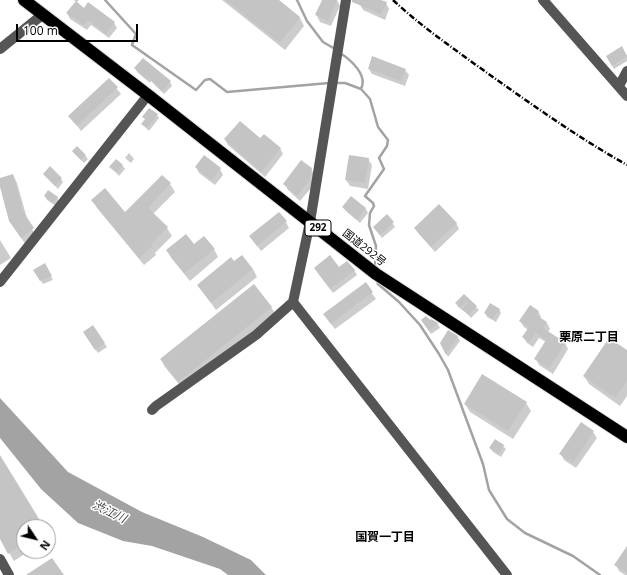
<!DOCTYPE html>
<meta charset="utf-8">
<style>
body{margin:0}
#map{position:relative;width:627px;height:575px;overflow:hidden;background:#fff;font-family:"Open Sans",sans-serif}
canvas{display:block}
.north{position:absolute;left:16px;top:519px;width:40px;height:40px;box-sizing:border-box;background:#fff;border:1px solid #999;border-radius:50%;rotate:125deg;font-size:11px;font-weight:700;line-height:16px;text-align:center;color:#000}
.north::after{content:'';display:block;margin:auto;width:14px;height:18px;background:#000;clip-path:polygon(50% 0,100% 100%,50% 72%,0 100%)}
.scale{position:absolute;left:16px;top:24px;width:122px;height:18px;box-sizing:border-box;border:2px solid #000;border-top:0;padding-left:5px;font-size:12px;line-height:14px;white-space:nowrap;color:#000;-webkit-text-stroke:3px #fff;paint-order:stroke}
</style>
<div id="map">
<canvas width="627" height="575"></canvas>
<div class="north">N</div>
<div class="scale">100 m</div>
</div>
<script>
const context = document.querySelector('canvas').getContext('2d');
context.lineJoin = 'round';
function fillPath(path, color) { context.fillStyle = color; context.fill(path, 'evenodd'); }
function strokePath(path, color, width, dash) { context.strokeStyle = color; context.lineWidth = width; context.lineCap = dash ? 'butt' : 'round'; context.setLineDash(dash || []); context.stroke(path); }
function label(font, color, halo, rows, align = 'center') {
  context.font = font + ' "Open Sans","Noto Sans JP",sans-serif'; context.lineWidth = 3; context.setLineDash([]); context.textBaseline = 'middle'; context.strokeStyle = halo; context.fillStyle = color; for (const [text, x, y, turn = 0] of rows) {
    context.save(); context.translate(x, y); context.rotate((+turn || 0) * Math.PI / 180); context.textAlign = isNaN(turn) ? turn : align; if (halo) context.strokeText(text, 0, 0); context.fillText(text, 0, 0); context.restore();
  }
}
const water = new Path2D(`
 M0,398l68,74 74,40 61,25 48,23 15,15h-38l-8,-6 -68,-23 -29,-5 -45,-18 -37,-34 -41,-51z`);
const shadow = new Path2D(`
 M74,0h5l-3,3 8,7 30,13 3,5 -8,10 -18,-13 -4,5 -17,-11 -3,-6 9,-11z
 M222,0h55l23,18 4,8 -19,24z
 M323,0h14l3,6 -9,20 -11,-4 -3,-6z
 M361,0h18l7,3 3,6 -4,11 -22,-10 -3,-6z
 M622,48l5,8v5l-13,8 -7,-12z
 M135,68l35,14 2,4 -8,8 -13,-13 -1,2 -13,-11z
 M369,69l36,1 4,5 -4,11 -33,-12z
 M109,79l12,15 -40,37 -11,-15z
 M157,115l2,3 -10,13 -7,-7 4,-4 -2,-3z
 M225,139l35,1 20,8 3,6 -18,23 -37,-32z
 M73,152l12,3 3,4 -4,4z
 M129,153l5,6 -3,4 -6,-5z
 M368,159l4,6 -4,24 -18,-3 -4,-6z
 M123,166l2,3 -6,7 -8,-9z
 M196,167l24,2 3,6 -8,10 -16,-12z
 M311,169l4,6 -3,12 -12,14 -12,-11 -3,-6z
 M44,174l17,5 2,3 -5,7z
 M13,175l4,8 11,39 9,16 -11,7 -11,-16 -15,-46v-4z
 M162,176l8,8 5,8 -22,22 14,14 5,8 -17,17 1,2 -12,10 -47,-57 -4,-8 32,14z
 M45,196l12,1 2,4 -3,5 -9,-6z
 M351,197l15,12 2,4 -8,10 -14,-12 -3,-4z
 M387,216l8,11 -13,11 -8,-10z
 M286,222l3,6 -28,23 -7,-9z
 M456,223l3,6 -24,23 -16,-18 -4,-6z
 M0,240l11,18 -11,7z
 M194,246l20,3 4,8 -28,24 -18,-22 -5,-8z
 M45,265l8,15 -10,4 -9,-14z
 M339,268l15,2 3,5 -24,18 -15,-20z
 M253,269l4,8 -41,33 -18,-25z
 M365,284l11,15 -41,30 -7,-9z
 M464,295l15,15 -8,8 -8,-9 -1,1 -4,-3 -2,-4z
 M271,307l5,8 -93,74 -18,-22 -4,-8z
 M499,309l2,4 -5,9 -9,-5 -2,-4z
 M538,311l3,6 -1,2 7,4 3,6 -2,3 17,11 3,6 -15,25 -14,-9 -3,-6 10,-17 -7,-4 -6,9 -6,-4 -4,-6 5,-7 -4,-3 -4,-6z
 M431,320l7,4 2,4 -9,6 -7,-10z
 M92,326l15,21 -9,6 -12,-17z
 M449,331l9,6 2,4 -12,16 -7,-14z
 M627,351v45l-7,10 -31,-22 -5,-8z
 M526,403l5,8 -18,28 -43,-27 -5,-8z
 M593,432l4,6 -21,30 -12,-8 -3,-6z
 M503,446l3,3 -5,8 -8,-5 -3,-4z
 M0,458l43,69h-19v24h5l-15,10 -14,-24z
 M627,547v28h-2l-6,-4 -3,-6z`);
const stream = new Path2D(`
 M105,0l31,34 -4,11 64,45 9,-10 5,-1 17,13 102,-9
 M297,0l10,21 16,21 12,7
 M340,53c11,7 28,22 21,36
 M334,83h11l16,6 9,10 8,28 10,13 -1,6 -8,12 5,11 -19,27 8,7 1,3 -4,7 -1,12 7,21 -1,22
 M376,279l2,5 21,18 21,23 19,29 9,16 35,94 6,26 18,29 18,14 48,23 27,19`);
const building = new Path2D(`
 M225,0h54l21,17 -20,26z
 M322,0h15l-9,21 -13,-6z
 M352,0h29l6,2 -6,12 -29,-12z
 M76,1l8,7 4,-6 27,20 -9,12 -18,-14 -4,5 -18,-12z
 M622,46l5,10 -15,10 -6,-10z
 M372,56l34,13 -5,12 -33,-12z
 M143,58l28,23 -9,10 -13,-13 -1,2 -14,-12z
 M109,78l9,9 -41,39 -9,-10z
 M149,108l9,6 -11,14 -6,-4 4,-5 -3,-2z
 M240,121l20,17 4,-4 17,14 -20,24 -37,-33z
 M77,146l9,9 -5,5 -9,-9z
 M204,155l17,13 -10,12 -16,-13z
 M349,155l20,3 -4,25 -20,-3z
 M116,159l7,6 -6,8 -8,-6z
 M301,160l11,8 -3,13 -12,15 -14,-12z
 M50,166l12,12 -7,8 -12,-12z
 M13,174l11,39 10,15 -13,10 -12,-17 -9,-34v-9z
 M162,175l9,8 -23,25 20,19 -17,17 2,2 -14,12 -48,-58 14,-12 20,24z
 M48,190l10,7 -5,6 -9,-7z
 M351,196l15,12 -9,12 -15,-13z
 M439,204l18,19 -26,24 -17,-19z
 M279,212l8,9 -30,25 -8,-10z
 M387,214l7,8 -14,13 -7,-8z
 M186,234l8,10 10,-8 11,13 -31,24 -18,-23z
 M242,255l11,14 -42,34 -14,-18 34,-28 3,4z
 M330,255l9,12 8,-6 8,9 -25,19 -16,-21z
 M45,263l7,13 -12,5 -7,-11z
 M366,282l7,10 -42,32 -8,-10z
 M254,284l18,23 -94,75 -18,-23z
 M464,294l13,12 -8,9 -7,-5 7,-10 -9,7 -5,-4z
 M490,303l10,6 -7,10 -9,-6z
 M530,305l9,6 -3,4 11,7 -4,6 23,15 -17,25 -15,-9 12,-19 -10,-7 -7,9 -7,-5 7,-10 -10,-6z
 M426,316l4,4 1,-1 7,4 -9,8 -8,-11z
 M93,325l12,18 -10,7 -12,-18z
 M448,330l10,6 -12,19 -6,-12z
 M609,338l18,12v31l-12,17 -32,-22z
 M482,374l45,28 -19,29 -44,-27z
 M581,422l13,9 -21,32 -14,-9z
 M495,439l9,6 -5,9 -10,-6z
 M0,455l44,72h-20v16l-16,11 -8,-15z
 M627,546v27l-13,-8z
 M52,558l12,17h-38z`);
const minor = new Path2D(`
 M543,0l84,96
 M0,49l42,-34
 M619,86l8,-15
 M0,282l148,-187
 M293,302l214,273
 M152,410l4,-4 100,-71 37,-33 17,-80 36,-222
 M0,559l9,16h-1`);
const highway = new Path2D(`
 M24,0l124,95 228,179 251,163`);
const rail = new Path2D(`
 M393,0c30,28 64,51 97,75 44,31 89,63 137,90`);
const shields = [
 [318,228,26]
];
const shieldNames = [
 ["292",318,228]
];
const streetNames = [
 ["国道292号",364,248,38]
];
const neighbourhoodNames = [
 ["栗原二丁目",589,338],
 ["国賀一丁目",385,538]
];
const waterNames = [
 ["渋江川",109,512,26]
];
fillPath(water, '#a3a3a3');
fillPath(shadow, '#0003');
strokePath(stream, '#a3a3a3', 2.5);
fillPath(building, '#c4c4c4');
strokePath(highway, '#dbdbdb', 14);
strokePath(minor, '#555', 10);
strokePath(highway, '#000', 12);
strokePath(rail, '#000', 2.5, [6, 2, 1, 2]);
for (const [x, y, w] of shields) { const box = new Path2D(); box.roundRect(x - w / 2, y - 8, w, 16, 3); context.fillStyle = '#fff'; context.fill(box); strokePath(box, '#000', 1); }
label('bold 10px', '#000', null, shieldNames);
label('11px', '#000', '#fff', streetNames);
label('bold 12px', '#000', '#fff', neighbourhoodNames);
label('italic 12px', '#444', '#fff', waterNames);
</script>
